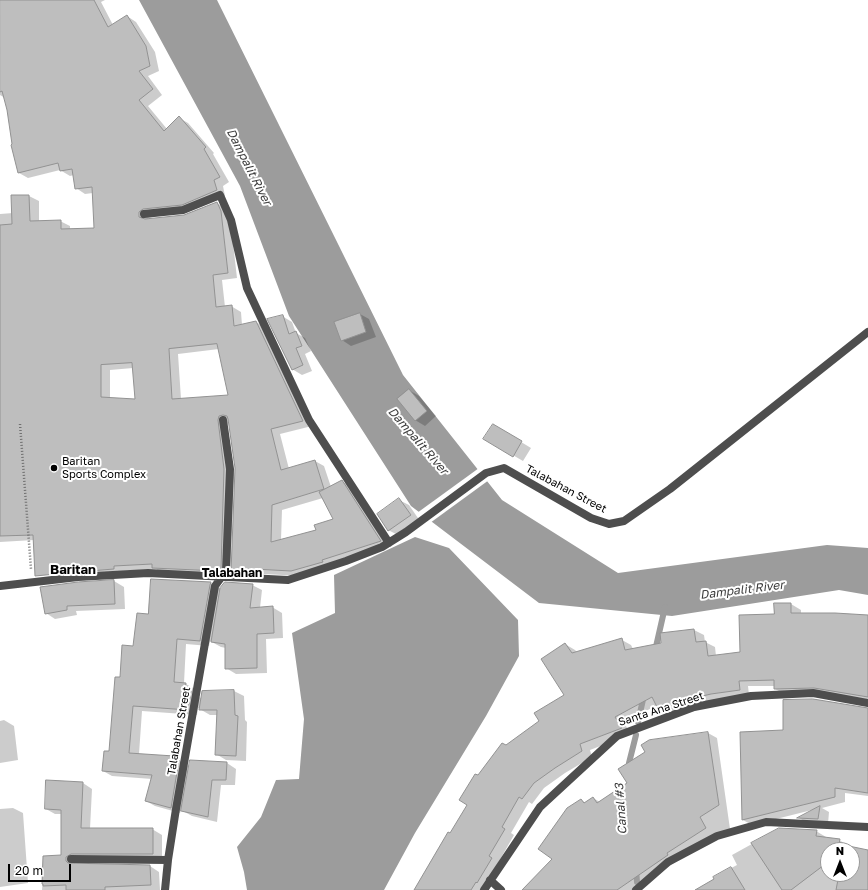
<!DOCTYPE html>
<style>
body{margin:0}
#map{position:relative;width:868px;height:890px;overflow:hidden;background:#fff;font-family:"Golos Text",sans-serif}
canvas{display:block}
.north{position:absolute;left:820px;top:842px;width:40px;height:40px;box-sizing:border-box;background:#fff;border:1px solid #999;border-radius:50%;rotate:0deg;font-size:11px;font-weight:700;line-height:16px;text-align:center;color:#000}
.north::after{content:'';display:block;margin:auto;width:14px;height:18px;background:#000;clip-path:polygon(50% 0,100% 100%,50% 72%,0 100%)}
.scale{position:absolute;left:8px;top:864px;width:63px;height:18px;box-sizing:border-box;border:2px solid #000;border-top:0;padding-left:5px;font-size:12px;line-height:14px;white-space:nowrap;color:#000;-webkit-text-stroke:3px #fff;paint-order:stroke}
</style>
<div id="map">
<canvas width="868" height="890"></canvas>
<div class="north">N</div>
<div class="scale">20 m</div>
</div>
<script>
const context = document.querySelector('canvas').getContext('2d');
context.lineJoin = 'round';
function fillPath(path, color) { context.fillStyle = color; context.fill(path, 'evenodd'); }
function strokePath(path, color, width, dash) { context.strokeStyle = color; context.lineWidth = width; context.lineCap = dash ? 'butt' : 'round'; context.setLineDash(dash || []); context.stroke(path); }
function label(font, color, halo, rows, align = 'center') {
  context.font = font + ' "Golos Text",sans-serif'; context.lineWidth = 4; context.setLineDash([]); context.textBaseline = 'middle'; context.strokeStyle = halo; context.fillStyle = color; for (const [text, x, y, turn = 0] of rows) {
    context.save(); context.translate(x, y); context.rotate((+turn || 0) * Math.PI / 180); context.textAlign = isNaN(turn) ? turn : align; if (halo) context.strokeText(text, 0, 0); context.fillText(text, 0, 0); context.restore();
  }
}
const water = new Path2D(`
 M139,0h78l186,375 99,125 116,73 209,-28 41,3v47l-29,-5 -167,26 -133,-13 -128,-97 -122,-190 -49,-130z
 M415,537l34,11 69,72 1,36 -33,60 -71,117 -31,57h-137l-3,-18 -7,-25 24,-30 15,-37 23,-1 5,-60 -12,-86 43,-20 -1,-38z`);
const pier = new Path2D(`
 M479,468l10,12 -59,43 -13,-10z`);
const shadow = new Path2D(`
 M0,0h105l-4,2 12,23 14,-9 9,6 19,30 4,19 -11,5 14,19 -14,11 19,23 12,-11 9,5 26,30 -1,1 16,28 -6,4 2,10 -33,13 -44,9v2l36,-4 33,-13 9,6 4,8 7,61 -15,2 3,27 6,-1 10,6 1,13 14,-3 10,6 46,98 -32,8 9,35 26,-8 9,5 7,21 11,-6 9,6 39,59 -89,30 -37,-2 -1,4 -21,-1 -10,-6 4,-103 -7,-49 -2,7 7,49 -4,100 -68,-2 -6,-4 -33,2 -54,8 -10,-6 -25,-33 -34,2v-328l13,-1 -1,-17h17l10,5v21l21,-1 10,5v4l25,-1 -2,-36 -8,1 -9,-6 -2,-13 -4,1 -10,-6 -32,8 -9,-5 -14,-75 -5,-3zM219,349l10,47 -48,3 -3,-45zM133,368l3,32 -26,-2v-28zM323,498l12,22 -18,10 -36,10 1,-30z
 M360,314l9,5 7,18 -25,9 -9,-6z
 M282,316l10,6 4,11 9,5 6,13 -6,3 7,17 -10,4 -10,-6z
 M409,390l10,6 17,20 -11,10 -10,-6z
 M493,425l38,23 -8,13 -38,-22z
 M399,500l10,5 11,16 -22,14 -10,-5z
 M152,580l59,3 10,6 31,-4 10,5 -2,18 12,-1 10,6 1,25 -17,1 1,34 -31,1 -10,-6v-20l-5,-1 -11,-6 -1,5 -23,-2 -2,39 11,6v5l7,5 1,-7 31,-1 10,5 1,24 2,2 -1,39 -20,-1 -10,-6 2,-39h-8l-12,-7 -1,7 -55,-4 -3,43 35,3 16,10 37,-4 9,6 -1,16h-14l-4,37 -25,-6 -11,-6 -1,3 -25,-7 -9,-5 6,-22 -40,-3 -9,-5 7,-19 11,-74 28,-63z
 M114,581l10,6 1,22 -49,2 1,4 -22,4 -9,-6 33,-30z
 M775,604h16l10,6v4l67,2v85l-83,-7 -10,-5v-3h-27l1,9 -79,23 -9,-6 -4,-7 -33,18 7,11 -41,16 2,7 -27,16 -21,15 -12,16 -3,-2 -18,31 3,2 -16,28 -12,27h-70l53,-85 9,-29 28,-30 35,-24 24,-27v-51l10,6 2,2 45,-12 9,5 2,4 29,-5 32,-14 10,5 1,7 10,5 1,9 25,-3 34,-38z
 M868,709v87l-23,-3v9l-23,6 7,4 -1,12 -20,-1 -9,-5 13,-8 -60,15 -9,-5 -2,-88 43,-1z
 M4,720l10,6 4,34 -18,3v-42z
 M708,733l9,5 13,91 -53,32 -43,29h-17l-3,-4 -5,4h-86l31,-31 27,-59 5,3 7,-5 7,4z
 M83,783l9,6 -2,40h62l10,6v24l-87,3v4h75l9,6 1,18h-118l2,-33 18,-1v-42h-7l-9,-5z
 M13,808l10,5 5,70 -28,4v-78z
 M779,829l37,2 10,6v2l13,1 10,6v1l19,4v39h-171l18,-11 -1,-2 23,-12 -5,-10zM828,850h24v24h-24z`);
const stream = new Path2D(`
 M655,651l10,-44
 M638,722l6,-27
 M629,771v-8l7,-28
 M636,869l1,13`);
const building = new Path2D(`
 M0,0h94l14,27 19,-12 19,31 4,20 -11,5 14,18 -14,11 25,31 15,-15 27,31 -2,2 16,28 -6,3 3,10 -35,15 -39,4 -4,3v5l6,2 39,-4 33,-13 4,9 7,62 -15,2 3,32 16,-2 2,21 22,-5 47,100 -32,8 10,41 34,-10 9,29 -52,16 -1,37 45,-12 -2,-5 19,-6 -14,-27 23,-12 39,61 -59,19 1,2 -32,9 -37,-2v4l-23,-1 4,-104 -7,-49 -1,-3 -4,-1 -4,1 -1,4 6,49 -3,100 -2,2 -67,-3v-4l-38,2v3l-37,3 -42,4 -2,-41 -33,1v-311l12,-1 -1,-29h18l1,26 31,-1v9l33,-1 -2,-41 -17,2 -3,-20 -12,2 -2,-8 -40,10 -7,-28 1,-1 -5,-34 -5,-19 -2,1zM217,344l11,51 -56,4 -3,-50zM132,363l3,36 -34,-2v-32z
 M360,313l6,19 -25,9 -7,-19z
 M283,315l6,19 7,-3 6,15 -6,2 7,17 -11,5 -25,-51z
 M409,389l18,22 -12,10 -18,-22z
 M493,424l29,17 -9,16 -30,-18z
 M399,498l12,17 -23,16 -11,-17z
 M151,579l60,3 -1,3 -10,56 -23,-2 -3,43 12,1 -1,8h6l-3,19 -55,-4 -4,47 45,3v3l5,1 -8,48 -26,-7 7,-26 -50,-4 2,-20h5l6,-74h5l2,-32 11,1 4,-33 11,1z
 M114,580l1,24 -48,2v4l-22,4 -5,-27 38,-5z
 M225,582l28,2 -3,24 23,-2 1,27 -17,1v34l-32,1v-25l-14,-2 9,-54z
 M774,603h17v10h44l33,2v82l-54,-9 -40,1v-9l-35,1 1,9 -29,4 -29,7 1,3 -23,9 -8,-16 -37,20 7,11 -42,16 2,7 -27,17 -21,15 -12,16 -3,-2 -17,30 3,2 -16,27 3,2 -15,25 -1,-1 -5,8h-57l34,-58 2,1 17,-28 -8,-5 16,-26 3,1 24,-32 4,2 33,-24 -5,-8 30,-18 -23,-36 24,-16 7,10 50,-15 3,12 36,-7 -1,-10 34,-4 2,13 10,-1 2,15 32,-4 -1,-37 35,-1z
 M234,690l1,25 3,1 -2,40 -21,-1 2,-45h-18l3,-19z
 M813,699l55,9v85l-33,-5v9l-93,23 -2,-88 43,-2v-30z
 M708,732l11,73 -19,12 6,11 -39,25 1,2 -51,35h-95l30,-31 -14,-10 29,-41 14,-9 3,4 9,-6 4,6 30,-20 -9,-14 27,-17 -4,-7 8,-5z
 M190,760l37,2 -1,18h-14l-4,37 -27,-6z
 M46,780l37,2 -2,46h72v26h-82l-5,3v4l2,2 82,2 1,20 -46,2v3h-39v-5l-23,1v-2h-1l1,-28 18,-1v-45l-16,-1z
 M820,806l-2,13 -21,-1z
 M779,828l38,2 -1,6 24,3 -1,5 29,6v40h-32l3,-16h13v-24h-24v12l-37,28h-9l-31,-47z
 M731,867l14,23h-50l19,-11 -1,-2z`);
const path = new Path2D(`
 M20,424l11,145`);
const minor = new Path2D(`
 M144,214l39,-4 37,-15 11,25 16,68 62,132 80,123
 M0,586l78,-9 70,-4 140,7 58,-19 36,-14 24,-15 80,-59 18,-5 87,50 18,6 15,-3 46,-32 198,-157
 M71,859l97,1
 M490,880l11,10
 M165,890l3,-30 8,-51 39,-223 11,-15 4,-102 -7,-49
 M484,890l56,-83 77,-71 77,-29 57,-11 62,-3 55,10
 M636,890l32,-28 49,-26 49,-14 102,5`);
const markers = [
 [54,468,4,"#000"]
];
const poiNames = [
 ["Baritan",62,462],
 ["Sports Complex",62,475]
];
const streetNames = [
 ["Talabahan Street",566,489,28],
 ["Santa Ana Street",661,709,-18],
 ["Talabahan Street",179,731,-80]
];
const waterNames = [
 ["Dampalit River",249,167,63],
 ["Dampalit River",418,441,49],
 ["Dampalit River",742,590,-7],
 ["Canal #3",621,809,-94]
];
const neighbourhoodNames = [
 ["Talabahan",232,573]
];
const quarterNames = [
 ["Baritan",73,570]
];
fillPath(water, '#9c9c9c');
fillPath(pier, '#fff');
fillPath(shadow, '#0003');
strokePath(stream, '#9c9c9c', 6);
fillPath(building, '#bebebe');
strokePath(building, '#929292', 1);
strokePath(path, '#707070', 2.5, [1, 2]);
strokePath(minor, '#4e4e4e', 8);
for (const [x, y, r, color] of markers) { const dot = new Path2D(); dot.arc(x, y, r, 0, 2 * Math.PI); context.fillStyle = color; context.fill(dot); strokePath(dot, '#fff', 1.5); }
label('11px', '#000', '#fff', poiNames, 'left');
label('11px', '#000', '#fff', streetNames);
label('italic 12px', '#3d3d3d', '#fff', waterNames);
label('bold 12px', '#000', '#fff', neighbourhoodNames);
label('bold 13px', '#000', '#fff', quarterNames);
</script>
